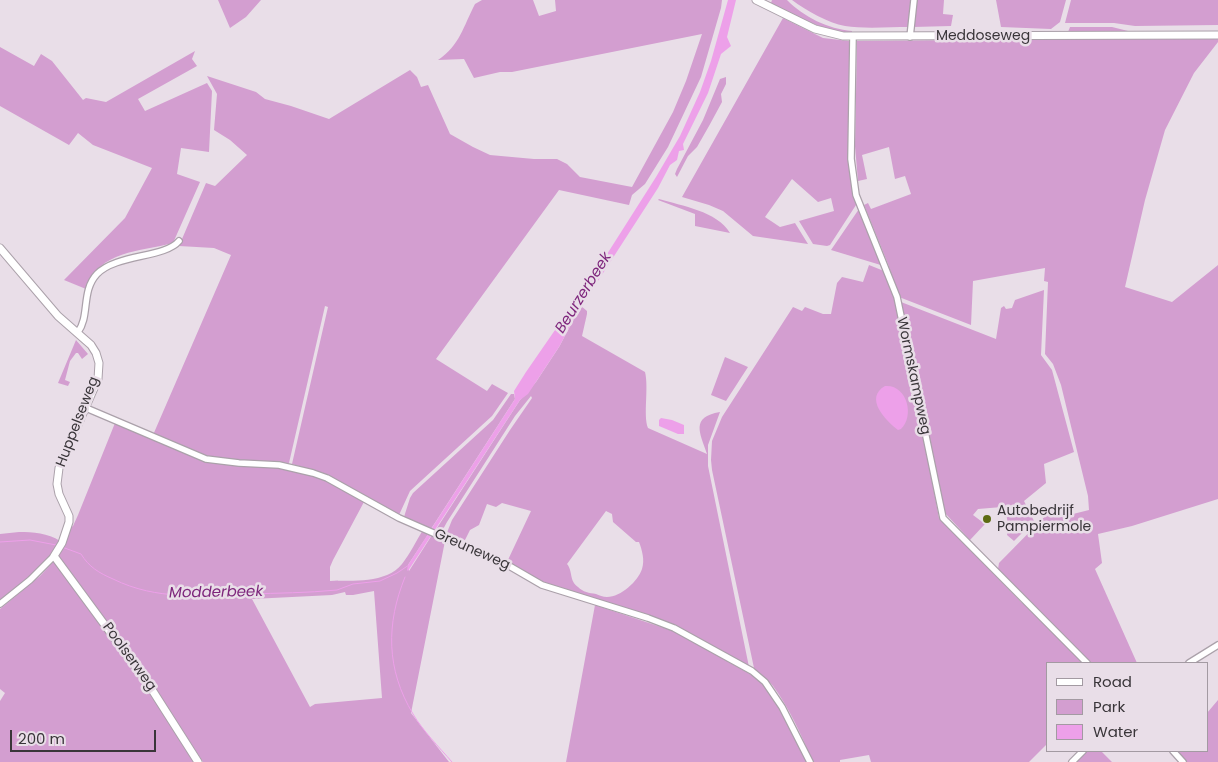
<!DOCTYPE html>
<style>
body{margin:0}
#map{position:relative;width:1218px;height:762px;overflow:hidden;background:#e9dee8;font-family:Poppins,sans-serif}
canvas{display:block}
.legend{position:absolute;left:1046px;top:662px;width:162px;height:90px;box-sizing:border-box;background:#e9dee8;border:1px solid #a39aa2;margin:0;padding:6px 9px;list-style:none;font-size:15px;color:#393539}
.legend li{display:flex;align-items:center;gap:10px;height:25px}
.legend b{width:25px;border:1px solid #a39aa2}
.scale{position:absolute;left:10px;top:730px;width:146px;height:22px;box-sizing:border-box;border:2px solid #393539;border-top:0;padding-left:6px;font-size:15px;line-height:18px;white-space:nowrap;color:#393539;-webkit-text-stroke:4px #e9dee8;paint-order:stroke}
</style>
<div id="map">
<canvas width="1218" height="762"></canvas>
<ul class="legend">
<li><b style="height:6px;background:#fff"></b>Road</li>
<li><b style="height:14px;background:#d39ed0"></b>Park</li>
<li><b style="height:14px;background:#eda0e9"></b>Water</li>
</ul>
<div class="scale">200 m</div>
</div>
<script>
const context = document.querySelector('canvas').getContext('2d');
context.lineJoin = 'round';
function fillPath(path, color) { context.fillStyle = color; context.fill(path, 'evenodd'); }
function strokePath(path, color, width, dash) { context.strokeStyle = color; context.lineWidth = width; context.lineCap = dash ? 'butt' : 'round'; context.setLineDash(dash || []); context.stroke(path); }
function label(font, color, halo, rows, align = 'center') {
  context.font = font + ' Poppins,sans-serif'; context.lineWidth = 5; context.setLineDash([]); context.textBaseline = 'middle'; context.strokeStyle = halo; context.fillStyle = color; for (const [text, x, y, turn = 0] of rows) {
    context.save(); context.translate(x, y); context.rotate((+turn || 0) * Math.PI / 180); context.textAlign = isNaN(turn) ? turn : align; if (halo) context.strokeText(text, 0, 0); context.fillText(text, 0, 0); context.restore();
  }
}
const green = new Path2D(`
 M218,0h43l-15,17 -16,11z
 M482,0h51l6,16 17,-5 -1,-11h167l-1,8 -20,69 -33,70 -23,37 -13,11 -3,10 -70,-15 -123,169 51,32 5,-7 16,9 -16,23 -82,75 -11,24 -76,-42 -31,-9 36,-157 -3,-1 -36,157 -51,-3 -31,-4 -54,-21 78,-180 -17,-7 -35,-2 27,-63 9,3 32,-31 -17,-15 -16,-10 3,-36 -10,-18 49,16 9,7 26,7 38,13 81,-49 7,7 4,10 7,-2 22,49 23,13 17,8 44,4h23l10,5 13,13 52,10 41,-75 13,-31 16,-47 -190,38h-12l-26,6 -10,-19 -26,1c22,-15 25,-33 37,-56z
 M772,0h15c17,17 41,29 65,31v2c-29,-1 -55,-17 -81,-30z
 M792,0h121l-4,27c-19,0 -46,2 -64,-1 -17,-3 -38,-15 -53,-26z
 M917,0h27l-1,14 10,1 -2,11 -38,1z
 M996,0h70l-6,22 -9,7 -50,-2z
 M1071,0h147v25l-83,1 -21,-3h-49z
 M783,18l40,20 26,3 2,2 -1,105 6,57 -26,40 -3,1 -14,-2 -14,-23 35,-10 -3,-13 -13,4 -26,-23 -27,38 15,10 15,-4 13,21 -55,-8 -30,-25 -14,-6 -27,-8z
 M1070,27h42l16,4 -60,1z
 M1190,38l28,1v3l-24,31 -29,57 -20,70 -20,87 47,15 46,-37v234l-86,27 -34,8 4,29 -7,6 42,94h-46l-93,-94 1,-6 59,-60 3,14 28,-7 -1,-14 -27,-111 -8,-21 -8,-10 3,-72 -4,-1 1,-13 -72,13 -2,44 -72,-28 -11,-33 -24,-59 4,-2 3,6 40,-15 -6,-18 -10,3 -6,-32 -27,8 5,24 -9,2 -3,-35 2,-103v-2z
 M0,47l34,19 7,-12 11,7 31,39 3,-2 20,4 89,-51 -3,8 5,7 -59,33 7,12 62,-28 5,8 -3,61 -28,-4 -4,26 23,8 -27,61c-33,9 -74,7 -87,46l-22,-9 61,-62 27,-50 -59,-23 -15,-12 -9,12 -69,-39z
 M726,77v7l-5,10 1,8 -13,24 -12,21 -9,9 -11,21 -2,-3 2,-5 26,-49 17,-41z
 M659,199c23,7 58,12 71,34l-35,-7v-12l-37,-14z
 M859,209l25,57 -53,-16z
 M869,265l15,6 10,25 9,48 9,32 27,142 83,85 5,2 58,58h-38v81l-18,18h-158l-2,-7 -29,5v2h-27c-11,-25 -23,-53 -40,-76 -5,-7 -15,-10 -19,-18l-42,-198 -1,-10 1,-19 10,-24 71,-110 9,4 3,-4 18,7h8l6,-31 5,-6 21,5z
 M1044,290l-3,65 11,15 22,82 -30,12 2,19 -22,18 10,20 -20,20 -7,-6c2,-11 1,-18 -5,-28l-24,2 -5,6 12,9 -15,16 -26,-28 -43,-210 95,37 5,-31 3,-2 2,3 6,-1 3,-8z
 M581,306l6,5v3l-5,22 63,36c4,16 -2,43 3,56l59,26c-7,-21 -17,-37 13,-42l-12,33v21l41,201 -78,-43 -118,-37 -46,-25 24,-51 -29,-8 -6,4 -9,-3 -8,21 -9,5 -6,12 -18,-7 6,-15 58,-90 22,-32 -1,-2 -16,20 -68,106 -6,11 -6,-2 85,-131 16,-18 23,-35zM606,511l6,3 1,8 23,20h3c3,8 6,18 3,27 -4,12 -21,28 -35,28 -4,0 -8,-2 -11,-3 -7,-1 -13,-2 -18,-7 -9,-6 -5,-16 -11,-23z
 M76,340l12,14 -6,5 -4,-6h-2l-6,8 -5,19 5,2 -2,4 -10,-3z
 M725,357l23,10 -22,34 -15,-6z
 M511,394h3l1,5 -84,130 -27,-12 6,-19 3,-5 80,-73z
 M115,423l89,36 101,10 60,31 -32,60 -3,7v14c22,-1 56,3 72,-17 8,-10 14,-23 21,-34l6,3 -21,32 1,6 23,-36 13,6 -34,172 38,49h-246l-54,-83 -92,-124 13,-27 3,-2 5,-11zM374,591l8,107 -67,6 -5,3 -58,-108 80,-4 13,-3 1,3h7z
 M19,532c14,0 29,1 41,9l-14,21 -46,40v-68z
 M54,561l71,91 72,110h-197v-61l5,-8 -5,-4v-80l40,-33z
 M595,605l78,26 86,48 10,9 39,74h-242z
 M1218,700v62h-31l-11,-11h31v-38z
 M1087,751h14l11,11h-35z`);
const water = new Path2D(`
 M728,0h8l-9,37 4,9 -10,8 -13,39 -25,51 1,6 -5,1 -2,9 -7,5 -12,23 -82,127 -17,32 -31,47 -8,6 -112,171 -1,-1 1,-5 107,-166 -1,-8 12,-19 76,-110 54,-85 24,-41 20,-44 11,-31z
 M885,386c22,-2 30,30 16,43l-3,1c-13,-10 -34,-32 -13,-44z
 M661,418l11,2 12,5v9h-6l-19,-8v-6z`);
const stream = new Path2D(`
 M0,542l30,-2 26,5
 M62,547l19,7c8,13 18,19 32,25 45,22 87,16 135,15 30,-1 59,-1 89,-4l16,-6 27,-3 17,-8 12,-8
 M405,577c-19,47 -19,92 8,137 10,17 26,33 39,48`);
const minor = new Path2D(`
 M853,36l-2,123 5,36 41,102 46,221 144,145
 M910,37l4,-37
 M78,332c12,-16 3,-41 19,-58 19,-20 68,-16 82,-33
 M86,408l120,51 33,4 40,2 34,8 14,5 72,40 112,49 31,18 106,33 26,10 78,43 13,11 17,25 28,55
 M0,604l30,-24 24,-24
 M1189,663l29,-18
 M1173,751l10,11
 M1072,762l11,-11`);
const tertiary = new Path2D(`
 M756,0l59,29 28,7 375,-1
 M0,248l58,68 33,29 5,8 3,10 -1,16 -39,89 -2,16 2,10 10,22v6l-7,21 -8,13 95,129 49,77`);
const markers = [
 [987,519,5,"#5d6b13"]
];
const streetNames = [
 ["Meddoseweg",983,36],
 ["Wormskampweg",913,376,78],
 ["Huppelseweg",78,422,-69],
 ["Greuneweg",472,550,24],
 ["Poolserweg",129,657,54]
];
const poiNames = [
 ["Autobedrijf",997,511],
 ["Pampiermole",997,527]
];
const waterNames = [
 ["Beurzerbeek",584,293,-58],
 ["Modderbeek",216,593,-1]
];
fillPath(green, '#d39ed0');
fillPath(water, '#eda0e9');
strokePath(stream, '#eda0e9', 1);
strokePath(minor, '#aba1aa', 8);
strokePath(tertiary, '#aba1aa', 9);
strokePath(minor, '#fff', 5.5);
strokePath(tertiary, '#fff', 7);
for (const [x, y, r, color] of markers) { const dot = new Path2D(); dot.arc(x, y, r, 0, 2 * Math.PI); context.fillStyle = color; context.fill(dot); strokePath(dot, '#e9dee8', 2); }
label('14px', '#393539', '#e9dee8', streetNames);
label('14px', '#393539', '#e9dee8', poiNames, 'left');
label('italic 15px', '#7e267c', '#e9dee8', waterNames);
</script>
